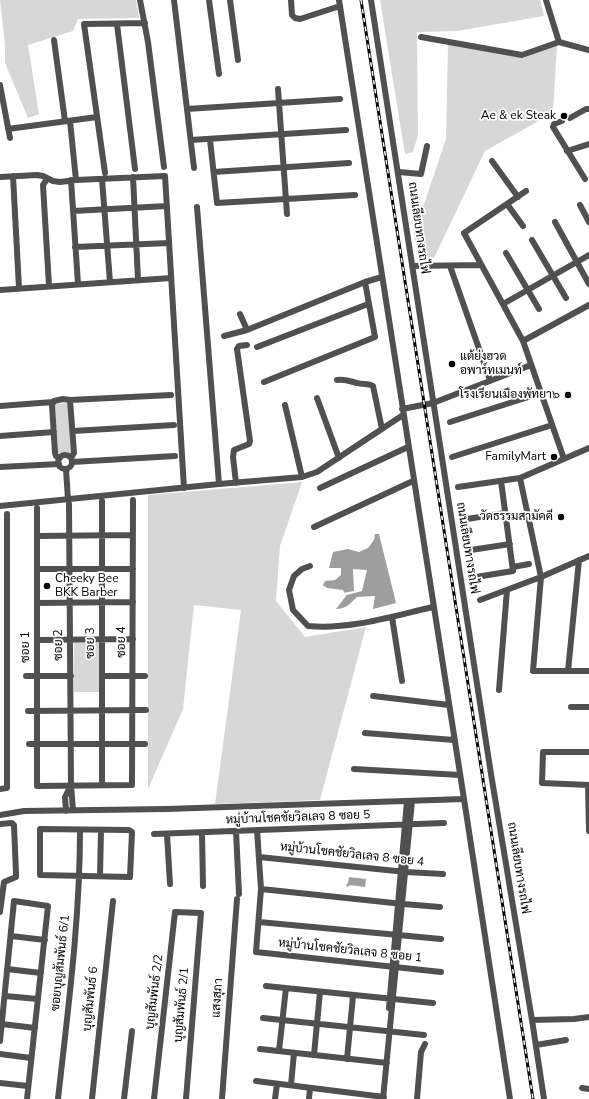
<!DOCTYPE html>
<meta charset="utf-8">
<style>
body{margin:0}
canvas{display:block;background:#fff}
</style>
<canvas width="589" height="1099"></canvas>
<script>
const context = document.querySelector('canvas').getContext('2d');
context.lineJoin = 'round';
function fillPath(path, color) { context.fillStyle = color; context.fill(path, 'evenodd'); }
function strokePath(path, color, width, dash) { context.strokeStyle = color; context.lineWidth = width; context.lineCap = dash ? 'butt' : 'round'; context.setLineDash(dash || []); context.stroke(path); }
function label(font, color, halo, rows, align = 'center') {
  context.font = font + ' "Nunito Sans",Sarabun,sans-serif'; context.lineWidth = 3.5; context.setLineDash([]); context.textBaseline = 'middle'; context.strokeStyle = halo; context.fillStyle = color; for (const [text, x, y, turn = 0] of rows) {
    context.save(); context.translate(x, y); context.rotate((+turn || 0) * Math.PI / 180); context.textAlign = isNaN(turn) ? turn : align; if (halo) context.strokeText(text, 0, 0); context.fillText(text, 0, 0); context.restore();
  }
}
const green = new Path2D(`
 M0,0h136l3,18 -61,1 -5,12 -45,14 11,69 -11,4 -23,-55v-18z
 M380,0h160l4,16 -87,15 -40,1 1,103 -5,17 -8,2z
 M448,43l75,15 34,-13 -4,68 -68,38 -51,107h-16l-4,-24 32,-95z
 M68,403l3,50h-13l-3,-49z
 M302,482l-22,64 -4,55 29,36 61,-10 -46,173 -105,4 26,-194 -47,-5 -11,104 -35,80v-294z
 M74,643h27l-1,49h-26z`);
const water = new Path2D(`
 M375,534h4l17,69 -23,6 2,-13 -18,1c-7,7 -11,12 -21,12l10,-13 -3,-6 -16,-2 -4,-3 2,-4 10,-1 6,-5v-7h-12l4,-16 15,-3 11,3 9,-4 6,-8z
 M349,877l17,2 -1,8 -15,-2 -3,2 -1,-2 2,-2z`);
const pier = new Path2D(`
 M353,569l14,1 -5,21 -19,5v-3l11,-2z`);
const minor = new Path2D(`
 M140,0l8,42 16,125
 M174,0l20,168
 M209,0l10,74
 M230,0l8,60
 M291,0l1,15 3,3 5,1 40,-13
 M339,0l125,799 46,300
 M371,0l120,774 41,246 12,79
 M546,0l13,42 30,8
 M117,24l18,145
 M421,37l101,18 37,-13
 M54,40l11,81
 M0,85l10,53
 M278,89l9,125
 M187,109l153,-10
 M570,118l16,-9h3
 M70,121l6,59
 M562,121l-8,3 -1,3 32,52
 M8,129l89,-12
 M191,140l155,-10
 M210,140l7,63 138,-8
 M567,151l22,-7
 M492,161l26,36
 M214,172l135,-9
 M399,172l22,2 6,-28
 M105,173l-21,-149 61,-1
 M13,176l6,112
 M0,177l37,-2 6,1 10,5 7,1 16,-2 89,-4 19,312
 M133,177l5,103
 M47,179l-4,6 6,101
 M102,179l8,103
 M71,180l7,104
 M526,191l-62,42 59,108 41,118
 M507,204l16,22
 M580,205l9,17
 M197,207l22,277
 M73,211l94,-5
 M555,222l34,62
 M532,240l34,58
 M75,247l94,-4
 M506,253l33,56
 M412,266l69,-1
 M450,266l40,114
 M0,290l171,-12
 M503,304l86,-49
 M240,314l7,16 118,-48 17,-5
 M224,336l23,-6
 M523,341l66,-36
 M257,347l111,-43
 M337,380c8,-1 12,1 20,3 6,2 11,0 16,3l9,43
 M264,382l111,-45 -10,-55
 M317,398l22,60
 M70,400l4,53 -3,5
 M285,405l17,72
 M0,406l53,-4
 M402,409l31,-6 98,-38
 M450,422l91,-29
 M73,431l101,-6
 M0,436l54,-4
 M58 462a7 7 0 1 1 14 0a7 7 0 1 1-14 0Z
 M452,457l100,-32
 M60,458l-4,-2 -1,-3 -3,-48 2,-4 9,-2 7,1 101,-5
 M72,462l103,-6
 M0,467l59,-3
 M66,469l2,31
 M520,478l21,99 -8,94h56
 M236,483l-3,-26 1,-7 15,-6 1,-3 -13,-92 2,-3 8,-1
 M458,487l62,-9 69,-30
 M320,488l88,-41
 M69,504l2,281 2,25
 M0,506l219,-22 83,-7 15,-5 86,-57
 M37,508v278l95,-1 1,-285
 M467,519l38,-6
 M314,527l99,-46
 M37,536l96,-1
 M471,550l39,-6
 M310,566l-8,3 -8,7 -5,14 4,20 15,16c42,4 85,-10 125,-19
 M513,567l16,-3
 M37,569h96
 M476,577l37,-6 -12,-90
 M480,600l61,-23 48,-21
 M37,603l96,-1
 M392,617l10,64
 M37,640l96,-1
 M568,671l11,-111
 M26,676h45
 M102,676h43
 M499,690l8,-100
 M373,696l76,9
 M571,707h18
 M28,711l118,-1
 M365,733l89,7
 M29,744h116
 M589,752h-46l-1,31 47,2
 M354,769l106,6
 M102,785v-284
 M588,785l1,46
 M0,789l7,-1v-274
 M66,811l-1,-14 6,-12
 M0,815l24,-4 143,-2 297,-10
 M0,824l12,-1 2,2 2,48v4l-12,5 -4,30
 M40,829l89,1 3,2 -2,45 -90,-2z
 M257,830l4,59 -5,63 185,20
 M236,831l3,63
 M202,833l1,53
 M154,834l290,-11
 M167,834l3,50
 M259,857l147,15 37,2
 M100,876l1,-46
 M261,889l142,15 37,3
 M259,922l182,17
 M11,936l34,4
 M7,969l34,4
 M266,986l167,17
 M5,996l33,3
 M389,1008l18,-207
 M263,1018l161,17
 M532,1020l42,-1 15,-2
 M2,1024l33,4
 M0,1041l14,-140 34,5 -21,193
 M536,1045l30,-5
 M260,1049l127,14
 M279,1051l7,-63
 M0,1054l31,4
 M314,1055l6,-63
 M347,1059l6,-63
 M256,1081l128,16
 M0,1083l28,3
 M291,1085l3,-32
 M582,1088l7,1
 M58,1099c10,-90 22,-179 22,-269
 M92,1099l21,-198
 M124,1099l8,-68
 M154,1099l21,-187 26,1 -15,186
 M222,1099l15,-200
 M275,1099l2,-15
 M309,1099l1,-11
 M383,1099l29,-298
 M417,1099l4,-47 4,-8`);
const rail = new Path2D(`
 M361,0l172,1099`);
const markers = [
 [564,116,4,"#000"],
 [452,364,4,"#000"],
 [568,395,4,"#000"],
 [554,457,4,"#000"],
 [561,517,4,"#000"],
 [47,586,4,"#000"]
];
const poiNames = [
 ["Ae & ek Steak",556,116],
 ["แต้ย่งฮวด",460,357,"left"],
 ["อพาร์ทเมนท์",460,371,"left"],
 ["โรงเรียนเมืองพัทยา๖",560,395],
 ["FamilyMart",546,457],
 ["วัดธรรมสามัคคี",553,517],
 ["Cheeky Bee",55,579,"left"],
 ["BKK Barber",55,593,"left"]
];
const streetNames = [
 ["ถนนเลียบทางรถไฟ",418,228,82],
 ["ถนนเลียบทางรถไฟ",467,548,81],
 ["ซอย 4",122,642,-90],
 ["ซอย 3",91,643,-90],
 ["ซอย 2",59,645,-90],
 ["ซอย 1",26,647,-90],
 ["หมู่บ้านโชคชัยวิลเลจ 8 ซอย 5",298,818,-2],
 ["หมู่บ้านโชคชัยวิลเลจ 8 ซอย 4",352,855,6],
 ["ถนนเลียบทางรถไฟ",518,868,81],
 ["หมู่บ้านโชคชัยวิลเลจ 8 ซอย 1",350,951,6],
 ["ซอยบุญสัมพันธ์ 6/1",61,963,-84],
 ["บุญสัมพันธ์ 2/2",155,992,-83],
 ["แสงสุภา",218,998,-86],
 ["บุญสัมพันธ์ 6",91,999,-84],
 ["บุญสัมพันธ์ 2/1",182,1005,-85]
];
fillPath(green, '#d7d7d7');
fillPath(water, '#9e9e9e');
fillPath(pier, '#fff');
strokePath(minor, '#505050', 6);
strokePath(rail, '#000', 3);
strokePath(rail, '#fff', 1.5, [4.5]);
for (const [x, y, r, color] of markers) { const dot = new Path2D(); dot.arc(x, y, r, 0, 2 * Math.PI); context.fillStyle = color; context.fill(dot); strokePath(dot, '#fff', 1.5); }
label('12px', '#000', '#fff', poiNames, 'right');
label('12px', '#000', '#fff', streetNames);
</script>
